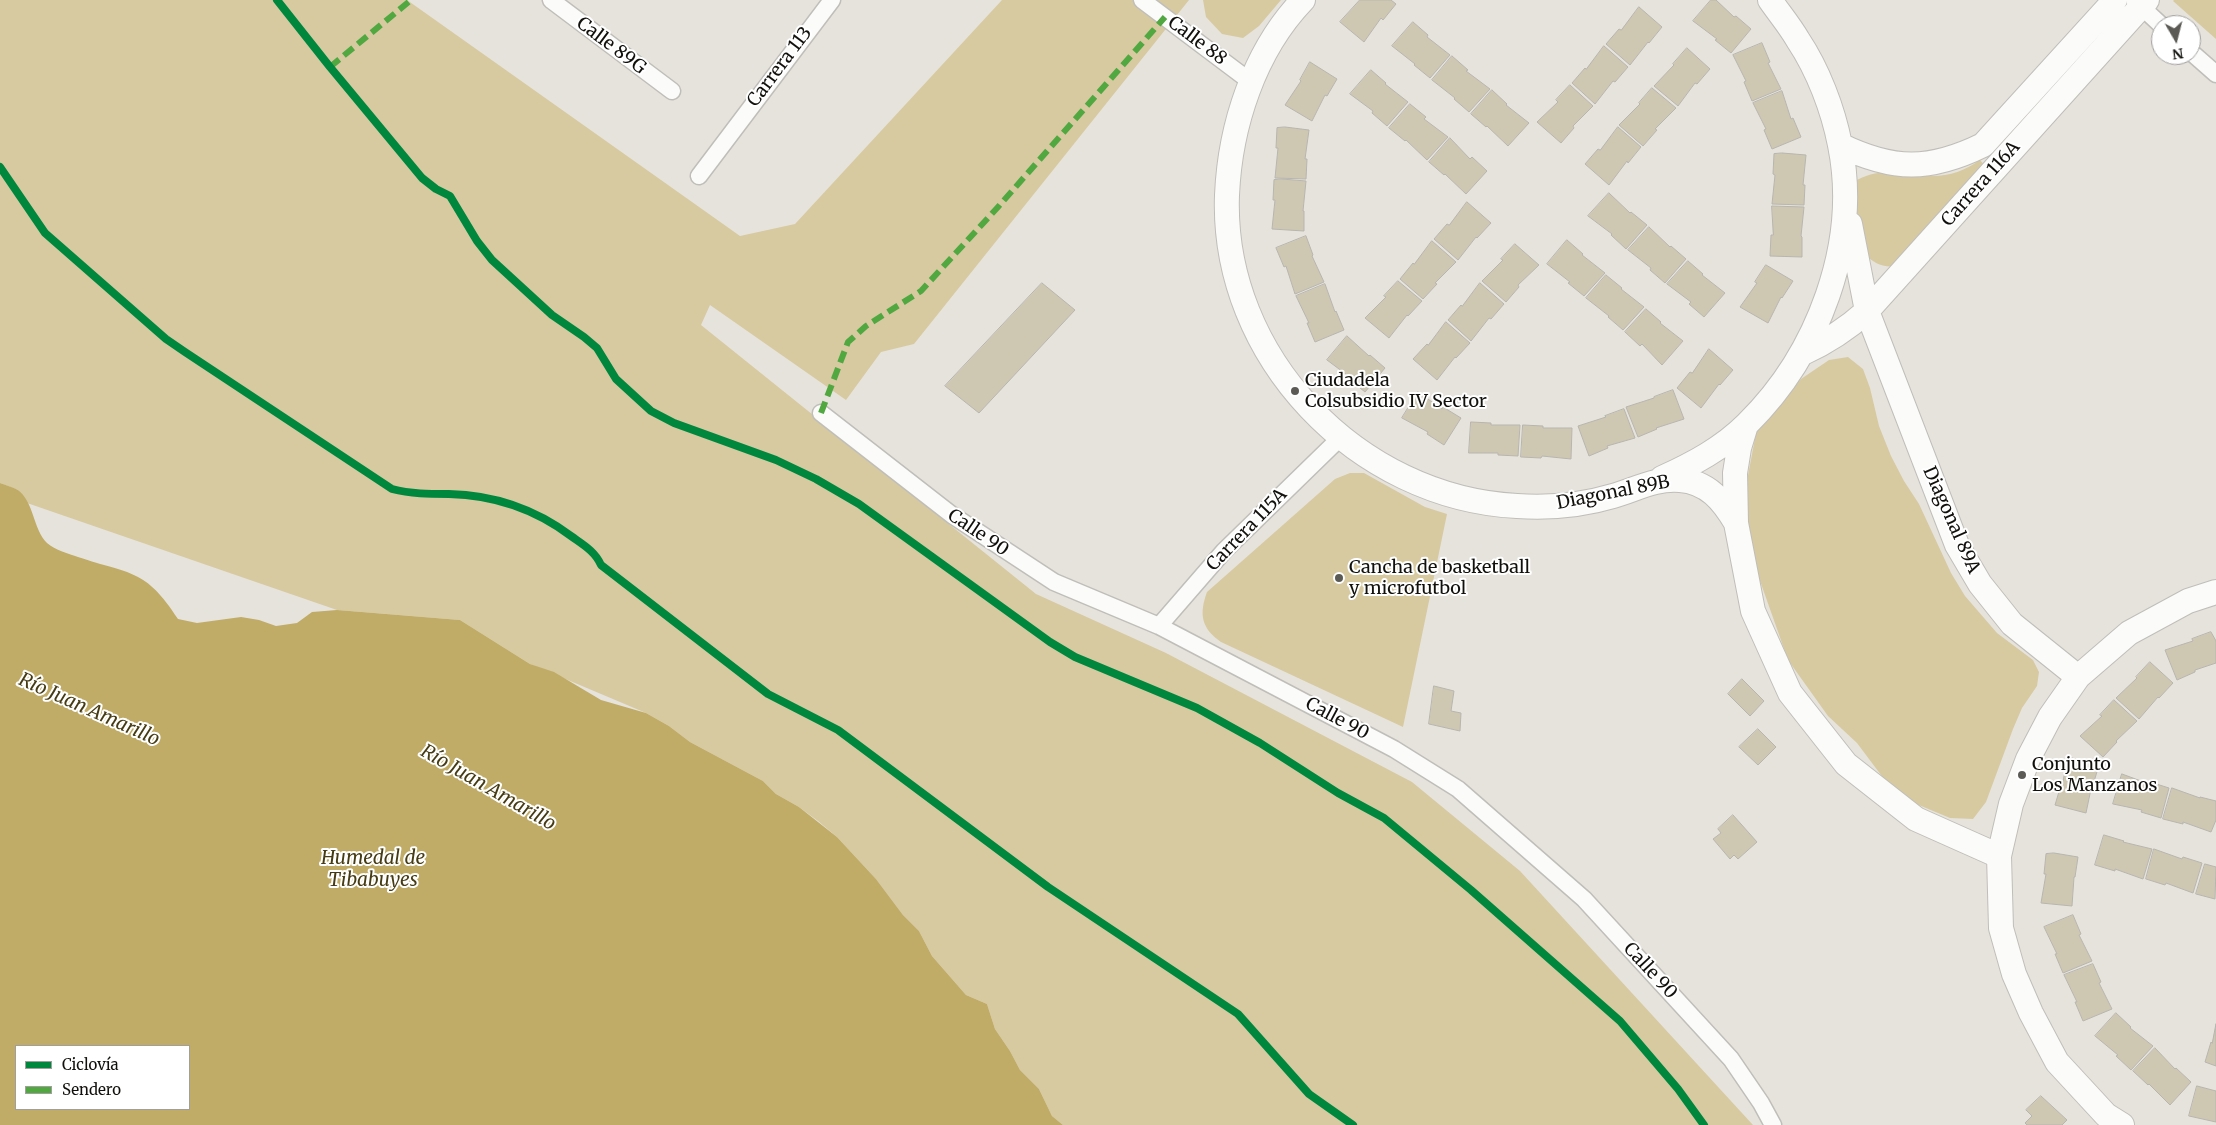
<!DOCTYPE html>
<meta charset="utf-8">
<style>
body{margin:0}
#map{position:relative;width:2216px;height:1125px;overflow:hidden;background:#e6e3dc;font-family:Merriweather,serif}
canvas{display:block}
.legend{position:absolute;left:15px;top:1045px;width:175px;height:65px;box-sizing:border-box;background:#fff;border:1px solid #a09f9e;margin:0;padding:6px 9px;list-style:none;font-size:15px;color:#11100c}
.legend li{display:flex;align-items:center;gap:10px;height:25px}
.legend b{width:25px;border:1px solid #a09f9e}
.north{position:absolute;left:2151px;top:15px;width:50px;height:50px;box-sizing:border-box;background:#fff;border:1px solid #a09f9e;border-radius:50%;rotate:172deg;font-size:14px;font-weight:700;line-height:20px;text-align:center;color:#11100c}
.north::after{content:'';display:block;margin:auto;width:18px;height:22px;background:#5c5a55;clip-path:polygon(50% 0,100% 100%,50% 72%,0 100%)}
</style>
<div id="map">
<canvas width="2216" height="1125"></canvas>
<ul class="legend">
<li><b style="height:6px;background:#00873e"></b>Ciclovía</li>
<li><b style="height:6px;background:#51a841"></b>Sendero</li>
</ul>
<div class="north">N</div>
</div>
<script>
const context = document.querySelector('canvas').getContext('2d');
context.lineJoin = 'round';
function fillPath(path, color) { context.fillStyle = color; context.fill(path, 'evenodd'); }
function strokePath(path, color, width, dash) { context.strokeStyle = color; context.lineWidth = width; context.lineCap = dash ? 'butt' : 'round'; context.setLineDash(dash || []); context.stroke(path); }
function label(font, color, halo, rows, align = 'center') {
  context.font = font + ' Merriweather,serif'; context.lineWidth = 4; context.setLineDash([]); context.textBaseline = 'middle'; context.strokeStyle = halo; context.fillStyle = color; for (const [text, x, y, turn = 0] of rows) {
    context.save(); context.translate(x, y); context.rotate((+turn || 0) * Math.PI / 180); context.textAlign = isNaN(turn) ? turn : align; if (halo) context.strokeText(text, 0, 0); context.fillText(text, 0, 0); context.restore();
  }
}
const green = new Path2D(`
 M0,0h407l333,236 55,-12 207,-224h187l-275,344 -33,8 -35,48 -136,-95 -9,20 335,269 130,59 246,129 108,89 233,254h-690l-11,-9 -13,-27 -19,-19 -10,-19 -15,-22 -8,-25 -21,-9 -34,-39 -13,-25 -16,-16 -27,-36 -39,-42 -19,-16 -19,-14 -23,-13 -13,-13 -73,-39 -21,-16 -23,-13 -116,-49 -70,-44 -123,-10 -310,-107 -9,-13 -18,-7z
 M1203,0h78l-22,26 -16,12 -21,-4 -16,-17z
 M2216,0v39l-43,-38 1,-1z
 M1980,160l7,8 -91,98c-13,2 -23,-3 -32,-13l-12,-70c29,-18 46,-8 76,-7 19,1 37,-5 52,-16z
 M1848,357l15,12 7,19 9,38 12,30 13,25 15,23 32,69 14,23 32,37 36,27 6,12 -2,14 -15,22 -9,21 -27,73 -13,17 -23,-1 -36,-15 -30,-24 -27,-36 -29,-27 -40,-56 -29,-82 -10,-38 -3,-54 10,-53 45,-54 28,-19z
 M1350,473h14l61,34 22,7 -44,213 -182,-85c-20,-14 -22,-28 -14,-50l128,-113z`);
const water = new Path2D(`
 M0,483c5,2 13,4 18,7 16,12 15,39 29,53 8,7 22,11 31,14 53,18 67,11 100,62l19,4 44,-6 18,3 17,6 21,-3 15,-11 25,-2 123,10 70,44 24,8 47,28 45,13 23,13 21,16 73,39 13,13 23,13 38,30 39,42 27,36 16,16 13,25 34,39 21,9 8,25 15,22 10,19 19,19 13,27 11,9h-1063zM16,1046h173v63h-173z`);
const building = new Path2D(`
 M1360,0h31l5,4 -13,16 -2,-2 -17,24 -24,-20z
 M1711,0h5l18,17 2,-1 15,13 -20,24 -16,-13 2,-1 -24,-18z
 M1639,7l23,20 -13,16 -1,-1 -18,23 -24,-21 13,-15 2,1z
 M1413,22l15,13 -1,2 23,18 -20,23 -16,-13 1,-1 -23,-18z
 M1762,43l8,19 -2,1 13,26 -29,12 -8,-19 2,-1 -13,-26z
 M1604,46l24,21 -13,15 -2,-1 -18,23 -23,-21 13,-15 1,1z
 M1687,48l23,21 -13,15 -2,-1 -17,23 -24,-20 20,-21 -1,-1z
 M1452,56l16,14 -2,1 24,18 -21,23 -15,-13 1,-1 -23,-18z
 M1310,62l27,17 -10,17 -2,-1 -13,26 -27,-16 16,-24 -1,-1z
 M1371,70l15,13 -1,1 23,18 -21,24 -15,-13 1,-2 -23,-17z
 M1570,85l23,21 -20,20 1,2 -13,15 -24,-21 21,-20 -2,-2z
 M1652,88l24,20 -21,21 2,1 -14,16 -24,-21 21,-21 -1,-1z
 M1492,90l15,14 -1,1 23,18 -21,23 -21,-20 -1,1 -15,-13z
 M1782,91l9,28 2,-1 8,19 -29,12 -8,-19 2,-1 -13,-26z
 M1410,104l16,13 -2,2 24,18 -21,23 -21,-20 -1,1 -16,-13z
 M1285,127l24,3 -4,29h2l-1,20 -31,-1 3,-30h-2l1,-20z
 M1618,127l23,20 -13,16 -1,-2 -18,24 -24,-21 13,-15 2,1z
 M1450,138l20,21 2,-2 15,14 -21,23 -21,-20 -1,1 -15,-13z
 M1782,153l24,2 -3,30h2l-1,20 -32,-1 3,-29 -2,-1 1,-20z
 M1282,179l24,2 -3,30h1v20l-32,-2 3,-29h-2l1,-20z
 M1609,193l21,20 1,-1 16,13 -21,24 -15,-14 1,-1 -24,-18z
 M1467,202l24,21 -14,15 -1,-1 -18,23 -24,-21 13,-15 2,1z
 M1772,206l32,1 -3,29 1,1v20l-32,-1 1,-21h2z
 M1649,227l21,20 1,-1 15,13 -21,24 -15,-13 1,-2 -23,-18z
 M1306,236l7,19 -1,1 12,26 -29,12 -9,-28 -2,1 -8,-19z
 M1567,240l16,14 -1,1 23,18 -21,23 -16,-13 2,-1 -23,-18z
 M1432,241l24,21 -21,21 2,1 -14,15 -23,-20 13,-16 1,1z
 M1515,244l24,21 -21,20 1,2 -13,15 -24,-21 21,-21 -2,-1z
 M1688,261l15,13 -1,1 23,18 -21,24 -15,-13 2,-2 -24,-18z
 M1766,265l27,16 -11,17 -1,-1 -13,26 -28,-16 17,-24 -2,-1z
 M1606,275l16,13 -1,1 23,18 -21,23 -15,-13 1,-1 -23,-18z
 M1398,281l24,20 -14,15 -1,-1 -18,23 -24,-20 21,-21 -2,-1z
 M1042,283l33,27 -96,103 -34,-27z
 M1480,283l24,21 -13,15 -2,-1 -18,23 -23,-21 13,-15 1,1z
 M1325,284l10,28 1,-1 8,19 -29,12 -8,-19h2l-13,-27z
 M1646,309l15,13 -1,1 23,18 -21,24 -20,-21 -2,2 -15,-14z
 M1446,322l24,21 -14,15 -1,-1 -18,23 -24,-21 14,-15 1,1z
 M1347,336l22,20 1,-1 15,13 -20,24 -16,-13 2,-1 -24,-18z
 M1709,349l24,21 -13,15 -1,-1 -18,24 -24,-20 13,-16 2,1z
 M1673,390l11,29 -28,9 1,1 -19,8 -12,-30 28,-9v-1z
 M1418,392l24,17 1,-2 18,11 -17,27 -17,-11 1,-2 -26,-14z
 M1624,409l11,29 -28,8 1,2 -19,8 -11,-30 28,-9 -1,-1z
 M1471,422l20,1v2h29l-2,31 -20,-1v-2h-29z
 M1523,425l20,1v2h29l-1,31 -29,-3 -1,2 -20,-1z
 M2211,632l5,9v22l-21,7v2l-18,8 -12,-30 28,-9 -1,-2z
 M2150,662l23,21 -14,15 -1,-1 -19,22 -23,-21 21,-20 -1,-1z
 M1742,679l22,22 -14,15 -22,-22z
 M1434,686l20,5 -3,20 10,2 -1,18 -31,-7z
 M2114,700l23,21 -21,20 1,1 -14,15 -23,-21 22,-20 -2,-1z
 M1758,729l18,18 -18,18 -19,-18z
 M2068,757l31,8 -6,20 -1,-1 -6,29 -31,-8 6,-20h1z
 M2122,774l27,10 1,-2 19,6 -8,30 -20,-6 1,-2 -29,-6z
 M2172,788l28,10v-1l16,4v19l-5,12 -28,-10v2l-20,-5z
 M1733,815l24,27 -19,17 -4,-4 -4,4 -17,-20 8,-6 -3,-4z
 M2104,835l20,6 -1,1 29,7 -9,30 -28,-10v2l-20,-6z
 M2154,849l28,10 1,-2 19,6 -9,30 -27,-10 -1,2 -19,-6z
 M2054,853l24,4 -3,20h-1l-2,29 -31,-3 5,-29h-2l2,-20z
 M2205,864l11,3 -1,32 -19,-5z
 M2073,915l8,19 -2,1 13,26 -29,12 -8,-19h2l-13,-27z
 M2093,964l8,18 -2,1 13,26 -29,12 -8,-19h2l-13,-27z
 M2116,1013l15,14 -1,1 23,18 -22,24 -15,-14 2,-1 -23,-19z
 M2216,1024v42l-11,-4 6,-20 1,1z
 M2155,1048l20,21 1,-1 15,14 -21,23 -21,-21 -1,1 -15,-14z
 M2197,1086l19,5v31l-27,-6z
 M2041,1096l26,24 -5,5h-35l-2,-2 7,-7 -6,-6z`);
const street = new Path2D(`
 M551,0l121,91
 M1142,0l109,82
 M2134,0l27,25
 M2191,52l25,22
 M699,176l133,-176
 M821,413l131,102 102,67 105,44 235,123 64,40 126,110 147,160 30,44 12,22
 M1159,626l65,-75 116,-113`);
const secondary = new Path2D(`
 M1303,0c-49,51 -73,126 -76,195 -6,162 131,303 290,311 31,2 66,-1 96,-10 24,-7 42,-18 67,-16 28,2 43,21 56,43
 M1840,145c53,26 90,26 143,0l132,-145
 M1850,224l17,87 90,234 23,39 32,40 66,53
 M1803,353c24,-11 44,-24 64,-42l280,-311
 M1746,425l-7,23 -4,25 1,50 17,88 37,82 56,71 70,55 83,37
 M1662,478c31,-14 61,-30 85,-54 71,-70 113,-180 93,-279 -7,-36 -22,-75 -42,-105 -8,-14 -19,-27 -28,-40
 M2122,1125l-16,-10 -49,-53 -26,-49 -17,-39 -13,-46 -2,-72 12,-52 17,-45 22,-42 28,-40 51,-44 59,-32 28,-9`);
const quiet = new Path2D(`
 M330,67l81,-67
 M821,413l27,-71 18,-16 55,-35 77,-84 167,-190`);
const cycleway = new Path2D(`
 M277,0l53,67 92,111 14,11 14,7 27,45 15,19 60,55 32,22 13,11 19,31 35,32 23,12 102,37 40,19 43,25 191,138 25,15 122,51 63,35 78,50 46,25 87,72 149,131 58,68 26,36
 M0,167l45,66 121,106 19,13 207,137c19,5 37,5 57,5 45,1 86,15 122,42 11,8 24,15 30,29l167,129 70,36 210,157 190,127 71,80 44,31`);
const markers = [
 [1295,391,5,"#5c5a55"],
 [1339,578,5,"#5c5a55"],
 [2022,775,5,"#5c5a55"]
];
const streetNames = [
 ["Calle 88",1197,41,37],
 ["Calle 89G",611,46,37],
 ["Carrera 113",780,67,-53],
 ["Carrera 116A",1981,184,-48],
 ["Diagonal 89B",1613,493,-11],
 ["Diagonal 89A",1951,520,66],
 ["Carrera 115A",1247,530,-46],
 ["Calle 90",978,533,34],
 ["Calle 90",1337,719,28],
 ["Calle 90",1650,971,47]
];
const poiNames = [
 ["Ciudadela",1305,381],
 ["Colsubsidio IV Sector",1305,402],
 ["Cancha de basketball",1349,568],
 ["y microfutbol",1349,589],
 ["Conjunto",2032,765],
 ["Los Manzanos",2032,786]
];
const waterNames = [
 ["Río Juan Amarillo",89,710,24],
 ["Río Juan Amarillo",488,788,30],
 ["Humedal de",373,859],
 ["Tibabuyes",373,881]
];
fillPath(green, '#d7caa0');
fillPath(water, '#c0ac66');
fillPath(building, '#cec8b2');
strokePath(building, '#b7b5b0', 1);
strokePath(street, '#c0beb9', 19);
strokePath(secondary, '#c0beb9', 26);
strokePath(street, '#fbfbfa', 16);
strokePath(secondary, '#fbfbfa', 24);
strokePath(quiet, '#51a841', 6, [12, 6]);
strokePath(cycleway, '#00873e', 8);
for (const [x, y, r, color] of markers) { const dot = new Path2D(); dot.arc(x, y, r, 0, 2 * Math.PI); context.fillStyle = color; context.fill(dot); strokePath(dot, '#fff', 2); }
label('18px', '#11100c', '#fff', streetNames);
label('18px', '#11100c', '#fff', poiNames, 'left');
label('italic 19px', '#463b12', '#fff', waterNames);
</script>
